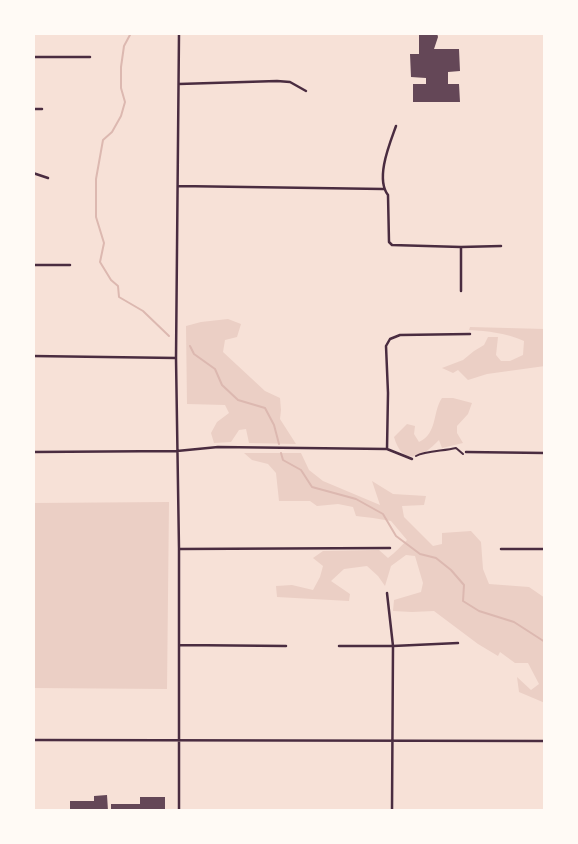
<!DOCTYPE html>
<style>
body{margin:0}
#map{position:relative;width:578px;height:844px;overflow:hidden;background:#f7e1d7;font-family:Jost,sans-serif}
canvas{display:block}
.frame{position:absolute;inset:0;border:35px solid #fffaf5;pointer-events:none}
</style>
<div id="map">
<canvas width="578" height="844"></canvas>
<div class="frame"></div>
</div>
<script>
const context = document.querySelector('canvas').getContext('2d');
context.lineJoin = 'round';
function fillPath(path, color) { context.fillStyle = color; context.fill(path, 'evenodd'); }
function strokePath(path, color, width, dash) { context.strokeStyle = color; context.lineWidth = width; context.lineCap = dash ? 'butt' : 'round'; context.setLineDash(dash || []); context.stroke(path); }
const green = new Path2D(`
 M228,319l13,5 -4,13 -12,3 -2,12 42,39 15,7 1,12 -1,9 16,25 -47,-1 -3,-14 -7,1 -8,12 -17,1 -3,-10 6,-11 12,-9 -4,-8 -38,-1 -1,-78 15,-4z
 M470,327l75,2v37l-58,8 -19,6 -10,-10 -5,3 -11,-5 21,-8 11,-9 10,-6 4,-8h10l-2,18 5,6h9l13,-6 1,-14c-18,-8 -36,-10 -55,-11z
 M442,398h11l19,5 -4,11 -11,12v7l6,10 -21,5 -3,-8c-16,17 -36,28 -45,-3l13,-13 8,2 -1,8 5,8c19,-9 13,-29 23,-44z
 M244,453h57l8,17 14,11 57,24 -8,-24 21,13 33,2 -2,9 -22,1 2,11 29,29 9,-2v-11l29,-2 10,11 2,27 6,15 40,3 16,11v105l-26,-11 -2,-15 14,13 8,-6 -11,-21h-13l-15,-11 -2,4 -20,-12 -44,-33 -22,1 -19,-1 1,-11 27,-8 2,-9 -8,-27 -9,-1 -15,11 -6,20 -7,-10 -11,-10 -23,3 -13,12 19,13 -1,7 -72,-4 -1,-11 16,-1 21,5 7,-13 3,-11 -10,-8 10,-7 56,-1 9,8c8,-6 13,-12 19,-18l-16,-19 -18,-3 -17,-2 -3,-9 -15,-3 -21,2 -7,-5h-31l-3,-28 -8,-9 -16,-4z
 M169,502l-2,187 -134,-1v-185z`);
const stream = new Path2D(`
 M131,33l-7,13 -3,21v21l4,14 -4,14 -9,16 -9,8 -7,39v38l8,26 -4,19 11,18 7,6 1,11 24,14 26,25
 M190,346l4,8 21,15 7,16 16,15 27,8 9,17 5,19
 M281,453l2,7 18,10 11,17 44,12 27,15 13,22 24,18 16,4 15,12 13,15 -1,16 16,10 35,11 31,20`);
const building = new Path2D(`
 M419,33h18l1,4 -4,12h25l1,22 -12,1v12h11l1,18h-47v-18h13v-6l-15,-1 -1,-23h9z
 M107,795l1,16h-38v-10h24v-5z
 M140,797h25v14h-54v-7h29z`);
const path = new Path2D(`
 M416,456c9,-5 28,-5 40,-8l7,6`);
const minor = new Path2D(`
 M33,57h57
 M179,84l98,-3 13,1 16,9
 M33,109h9
 M396,126c-6,17 -21,52 -8,69l1,47 3,3 69,2 40,-1
 M33,173l15,5
 M178,186l205,3
 M461,247v44
 M33,265h37
 M33,356l143,2
 M387,449l1,-56 -2,-47 4,-7 10,-4 70,-1
 M33,452l144,-1 41,-4 169,2 25,10
 M466,452l79,1
 M179,549l211,-1
 M501,549h44
 M387,593l6,53 -1,165
 M180,645l106,1
 M339,646h54l65,-3
 M33,740l511,1
 M179,811v-262l-3,-191 3,-325`);
fillPath(green, '#ebcfc5');
strokePath(stream, '#dcb8b0', 2);
fillPath(building, '#644757');
strokePath(path, '#4a2c40', 2);
strokePath(minor, '#4a2c40', 2.5);
</script>
